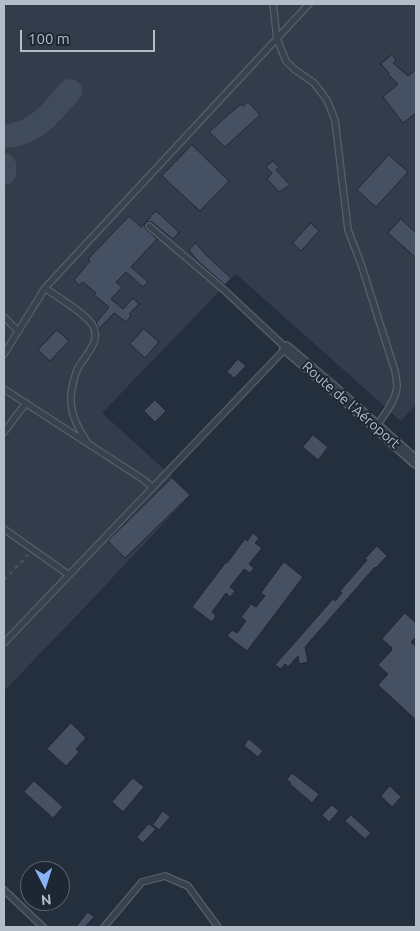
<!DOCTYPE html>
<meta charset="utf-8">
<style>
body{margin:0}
#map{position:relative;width:420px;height:931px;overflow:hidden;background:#242f3e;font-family:Ubuntu,sans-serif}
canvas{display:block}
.frame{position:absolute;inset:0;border:5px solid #b4bcc9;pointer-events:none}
.north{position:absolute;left:20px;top:861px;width:50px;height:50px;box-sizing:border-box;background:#1d2633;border:1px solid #59626f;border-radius:50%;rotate:175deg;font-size:14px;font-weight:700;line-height:20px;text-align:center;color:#b4bcc9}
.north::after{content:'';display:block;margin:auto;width:18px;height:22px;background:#8ab4f8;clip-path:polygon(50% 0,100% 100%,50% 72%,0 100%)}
.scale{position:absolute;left:20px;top:30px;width:135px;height:22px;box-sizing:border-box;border:2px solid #b4bcc9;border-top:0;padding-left:6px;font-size:15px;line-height:18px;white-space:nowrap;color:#b4bcc9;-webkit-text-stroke:4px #1d2633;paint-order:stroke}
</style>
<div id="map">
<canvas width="420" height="931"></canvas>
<div class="frame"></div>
<div class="north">N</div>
<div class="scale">100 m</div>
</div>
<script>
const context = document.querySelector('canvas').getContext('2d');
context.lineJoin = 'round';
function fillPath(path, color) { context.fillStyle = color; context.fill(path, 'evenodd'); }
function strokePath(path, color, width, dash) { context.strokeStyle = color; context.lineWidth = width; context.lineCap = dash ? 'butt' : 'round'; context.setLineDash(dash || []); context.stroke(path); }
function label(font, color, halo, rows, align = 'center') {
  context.font = font + ' Ubuntu,sans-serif'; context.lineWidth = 4; context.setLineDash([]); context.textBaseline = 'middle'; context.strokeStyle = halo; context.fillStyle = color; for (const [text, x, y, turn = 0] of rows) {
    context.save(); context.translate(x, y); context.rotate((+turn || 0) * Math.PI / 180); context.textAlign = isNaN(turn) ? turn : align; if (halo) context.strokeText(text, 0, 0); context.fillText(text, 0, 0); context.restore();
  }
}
const airport = new Path2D(`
 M4,4h412v400l-15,17 -165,-147 -134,139 65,59 23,23 -105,112 -81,84z`);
const taxiway = new Path2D(`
 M4,136c32,-1 46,-23 66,-45
 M4,165v8`);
const building = new Path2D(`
 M392,55l4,5 -3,3 15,13 8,-6v43l-13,10 -20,-26 15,-13 -10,-10 1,-1 -8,-9z
 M248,102l12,13 -35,32 -16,-15 27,-24 5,-4 2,2z
 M192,145l37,36 -29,30 -38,-35z
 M389,155l19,17 -32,35 -19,-17z
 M273,161l6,6 -3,3 14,15 -11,7 -12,-13 5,-6 -6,-6z
 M156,211l23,21 -6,7 -21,-17 -4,-1 -3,2 -1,3 2,3 11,10 -26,28 17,15 -5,5 -17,-15 -10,10 6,5 -11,12 12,10 10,-11 6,6 -10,10 2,2 -5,6 -12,-9 -15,16 -3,-6 13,-16 -15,-12 2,-2 -13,-11 -4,3 -5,-5 16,-19 -2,-2 41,-43 12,11z
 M401,219l15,14v25l-28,-25z
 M311,223l8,8 -18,20 -8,-8z
 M196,243l9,11 26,24 -6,7 -28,-25 -8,-10z
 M144,329l15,13 -14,16 -15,-14z
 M57,330l12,11 -19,20 -12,-11z
 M238,359l8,7 -12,12 -7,-6z
 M155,400l11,11 -11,11 -11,-11z
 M313,435l15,12 -10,13 -15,-13z
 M172,478l18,17 -65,63 -17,-17z
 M253,533l6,5 -4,5 7,5 -13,16 5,4 -4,5 -6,-4 -14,18 5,4 -5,6 -4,-4 -14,19 4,4 -4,6 -20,-15 34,-45 1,1 18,-24 2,2z
 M377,546l10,10 -11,12 -1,-1 -70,80 3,15 -9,2 -1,-8 -10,11 -3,-3 -4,5 -6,-4 58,-66 2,2 7,-8 -2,-2 27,-31 -2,-1z
 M284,562l19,15 -56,74 -20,-15 5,-6 5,3 9,-12 -5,-4 10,-13 5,3 9,-11 -4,-3z
 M405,613l11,10v14l-5,5 5,4v74l-38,-35 10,-11 -10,-9 14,-15 -1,-1 1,-1 -10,-9z
 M71,723l15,15 -10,11 3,3 -13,14 -19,-17z
 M249,739l14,12 -5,6 -14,-11z
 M292,773l27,21 -7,9 -22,-19 1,-1 -4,-3z
 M133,778l11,9 -21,25 -11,-10z
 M34,781l29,26 -10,11 -29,-26z
 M390,786l11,11 -9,10 -11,-11z
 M332,805l7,6 -10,11 -7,-7z
 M163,811l7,6 -11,13 -6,-5z
 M351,815l20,18 -6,6 -20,-18z
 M149,824l7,5 -13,14 -6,-6z
 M88,912l6,5 -9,10h-9z`);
const path = new Path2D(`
 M4,580l24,-25`);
const service = new Path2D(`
 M273,4l4,35 9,22 8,8 20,14 13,17 8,20 13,110 13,34 34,107c1,5 2,11 2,16 -2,15 -13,28 -21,40
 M45,288c12,9 42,26 48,38 9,16 -10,31 -16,44 -3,8 -5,17 -6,26 -1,18 7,32 16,46
 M4,317l14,14
 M4,354l41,-66 264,-284
 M4,389l140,91 8,7
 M4,432l22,-29
 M4,529l65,46
 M4,643l282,-295 -63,-59 -74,-63
 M4,890l39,37
 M104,927l38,-45 23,-6 23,10 30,41`);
const minor = new Path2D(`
 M286,348l56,48 74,66`);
const streetNames = [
 ["Route de l'Aéroport",351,405,41]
];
fillPath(airport, '#323c4b');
strokePath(taxiway, '#3f4a5a', 24);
fillPath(building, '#455162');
strokePath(building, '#1f2835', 1);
strokePath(service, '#565f6c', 8);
strokePath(minor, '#565f6c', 14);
strokePath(path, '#44595c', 2, [4, 4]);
strokePath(service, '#38414e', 5.5);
strokePath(minor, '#38414e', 11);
label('14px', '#b4bcc9', '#1d2633', streetNames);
</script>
